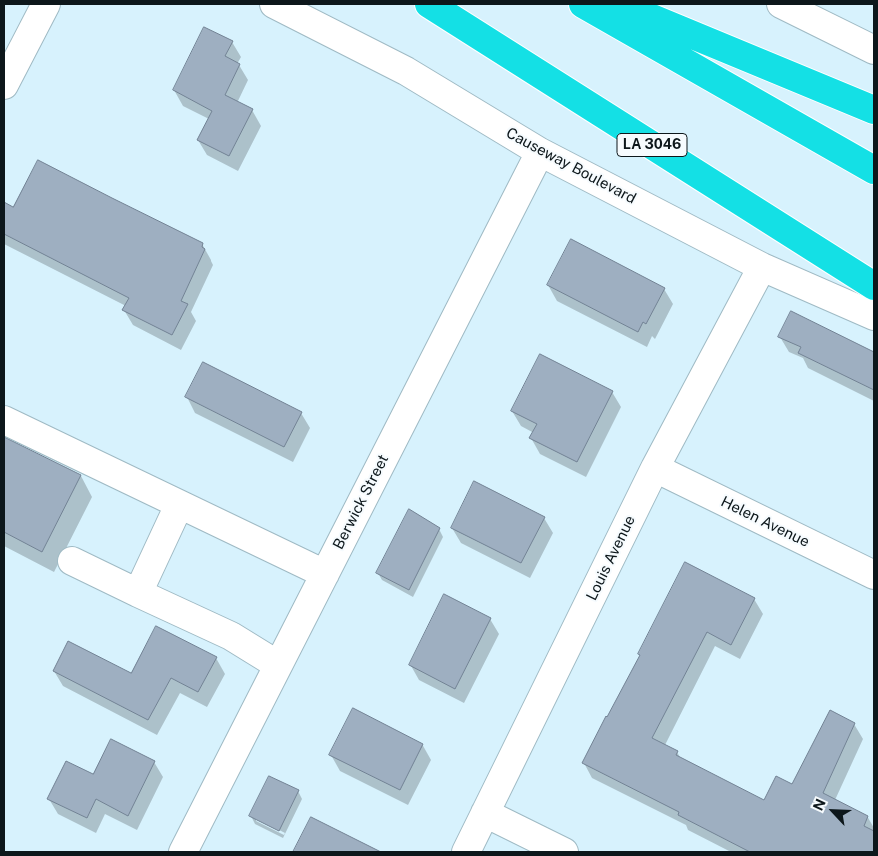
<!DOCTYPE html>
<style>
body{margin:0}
#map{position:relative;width:878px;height:856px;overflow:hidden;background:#d7f2fd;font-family:"Public Sans",sans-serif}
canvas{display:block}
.frame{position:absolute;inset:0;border:5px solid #0d171b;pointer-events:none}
.north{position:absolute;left:808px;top:786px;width:50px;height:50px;-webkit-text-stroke:4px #f6fbfe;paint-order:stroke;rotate:295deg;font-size:14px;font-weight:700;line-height:20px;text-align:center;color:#0d171b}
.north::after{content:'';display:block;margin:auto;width:18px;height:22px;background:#0d171b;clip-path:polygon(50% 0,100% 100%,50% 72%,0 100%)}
</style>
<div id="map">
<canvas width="878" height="856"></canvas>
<div class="frame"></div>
<div class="north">N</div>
</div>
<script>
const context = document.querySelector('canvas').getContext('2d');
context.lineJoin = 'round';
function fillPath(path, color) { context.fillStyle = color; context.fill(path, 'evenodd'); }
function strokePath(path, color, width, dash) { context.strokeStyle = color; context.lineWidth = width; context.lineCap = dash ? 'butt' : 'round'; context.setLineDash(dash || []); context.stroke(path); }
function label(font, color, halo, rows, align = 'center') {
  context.font = font + ' "Public Sans",sans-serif'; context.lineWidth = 4; context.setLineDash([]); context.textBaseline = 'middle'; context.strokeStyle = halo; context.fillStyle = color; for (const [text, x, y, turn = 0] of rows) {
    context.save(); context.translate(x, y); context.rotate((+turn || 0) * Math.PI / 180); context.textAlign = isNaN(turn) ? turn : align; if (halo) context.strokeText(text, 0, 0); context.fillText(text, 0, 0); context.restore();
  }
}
const shadow = new Path2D(`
 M232,42l9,15 -4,7 2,1 9,15 -11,23 15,7 9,16 -23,45 -31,-16 -9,-15 11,-21 -26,-13 -9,-16z
 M7,205l7,4 188,35 9,16v1l2,4 -22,47 5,9 -15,29 -48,-25 -9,-15 2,-4 -122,-62v-34z
 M548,285l116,4 9,15 -18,35 -3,-3 -5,11 -90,-46z
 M792,312l82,41v48l-66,-33 -5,-10 -14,-6 -9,-15z
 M612,392l9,15 -35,70 -46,-23 -9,-16 3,-5 -13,-7 -9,-15z
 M187,397l114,16 9,15 -17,34 -98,-49z
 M4,439l77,37 11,21 -38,75 -50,-26z
 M544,518l9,15 -23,45 -69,-35 -9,-15z
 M439,529l4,8 -30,60 -31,-17 -4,-7z
 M754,599l9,15 -23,45 -25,-13 -50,99 12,7 4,7 84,42 28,-15 61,-62 9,15 -28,61 32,16 7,12v24h-143l-43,-22 -2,-5 -94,-47 -8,-15 57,-107z
 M490,619l9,15 -35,69 -45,-23 -9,-16z
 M216,658l9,16 -18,33 -27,-14 -23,42 -94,-49 -9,-15 78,4z
 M422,744l9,16 -23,45 -68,-34 -9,-16z
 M154,762l9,15 -26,53 -32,-16 -9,19 -38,-19 -9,-15 44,-23z
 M298,791l4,8 -19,39 -28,-14 -4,-8zM256,818l29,15 -1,2 -28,-14z
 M311,819l62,31 1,2h-79z`);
const building = new Path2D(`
 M204,27l29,14 -8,15 15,8 -15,31 28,14 -24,47 -32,-16 15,-29 -39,-21z
 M38,160l74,38 91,45 -1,4 3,2 -24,52 7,3 -16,31 -50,-25 7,-12 -125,-64v-32l9,5z
 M571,239l94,49 -19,36 -3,-2 -5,10 -91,-47z
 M791,311l83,41v38l-76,-37 3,-6 -23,-10z
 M540,354l73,37 -36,71 -48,-24 8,-14 -26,-13z
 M203,362l99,50 -18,35 -99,-50z
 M4,437l77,38 -39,77 -38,-20z
 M474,481l71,36 -24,46 -70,-35z
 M409,509l31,19 -31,62 -33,-17z
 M685,562l70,36 -24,47 -24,-13 -55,106 26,13 -2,4 88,45 12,-24 16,8 38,-74 25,13 -32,70 45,23 -4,10 10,5v21h-124l-72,-37 1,-3 -97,-49 24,-47 1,1 33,-62 -2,-1z
 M444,594l47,24 -36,71 -46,-24z
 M156,626l61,31 -19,35 -27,-14 -23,42 -95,-49 15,-30 63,32z
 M353,708l70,36 -23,46 -71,-35z
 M111,739l44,22 -27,55 -32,-17 -9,19 -40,-19 19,-38 27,13z
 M269,776l30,14 -20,41 -30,-15z
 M311,817l70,35h-88z`);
const minor = new Path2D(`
 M274,4l132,67 134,81 222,115 112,49
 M781,4l93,46
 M4,85l42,-81
 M4,420l321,154
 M655,468l219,107
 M179,505l-41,88 93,43 47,29
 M72,561l66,32
 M485,813l79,39
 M183,852l357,-700
 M466,852l189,-384 107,-201`);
const highway = new Path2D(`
 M429,4l445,282
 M583,4l291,166
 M618,4l256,106`);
const shields = [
 [652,145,70]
];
const shieldNames = [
 ["LA 3046",652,145]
];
const streetNames = [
 ["Causeway Boulevard",571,166,28],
 ["Berwick Street",361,502,-63],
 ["Helen Avenue",765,522,26],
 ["Louis Avenue",611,558,-64]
];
fillPath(shadow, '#0003');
fillPath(building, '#9eafc1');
strokePath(building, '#728294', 1);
strokePath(minor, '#9fbac4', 30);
strokePath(highway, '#fff', 30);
strokePath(minor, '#fff', 28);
strokePath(highway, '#14e0e5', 28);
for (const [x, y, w] of shields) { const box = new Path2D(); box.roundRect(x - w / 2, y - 11.5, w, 23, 4); context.fillStyle = '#f6fbfe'; context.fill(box); strokePath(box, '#0d171b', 1); }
label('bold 14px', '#0d171b', null, shieldNames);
label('15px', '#0d171b', '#f6fbfe', streetNames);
</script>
